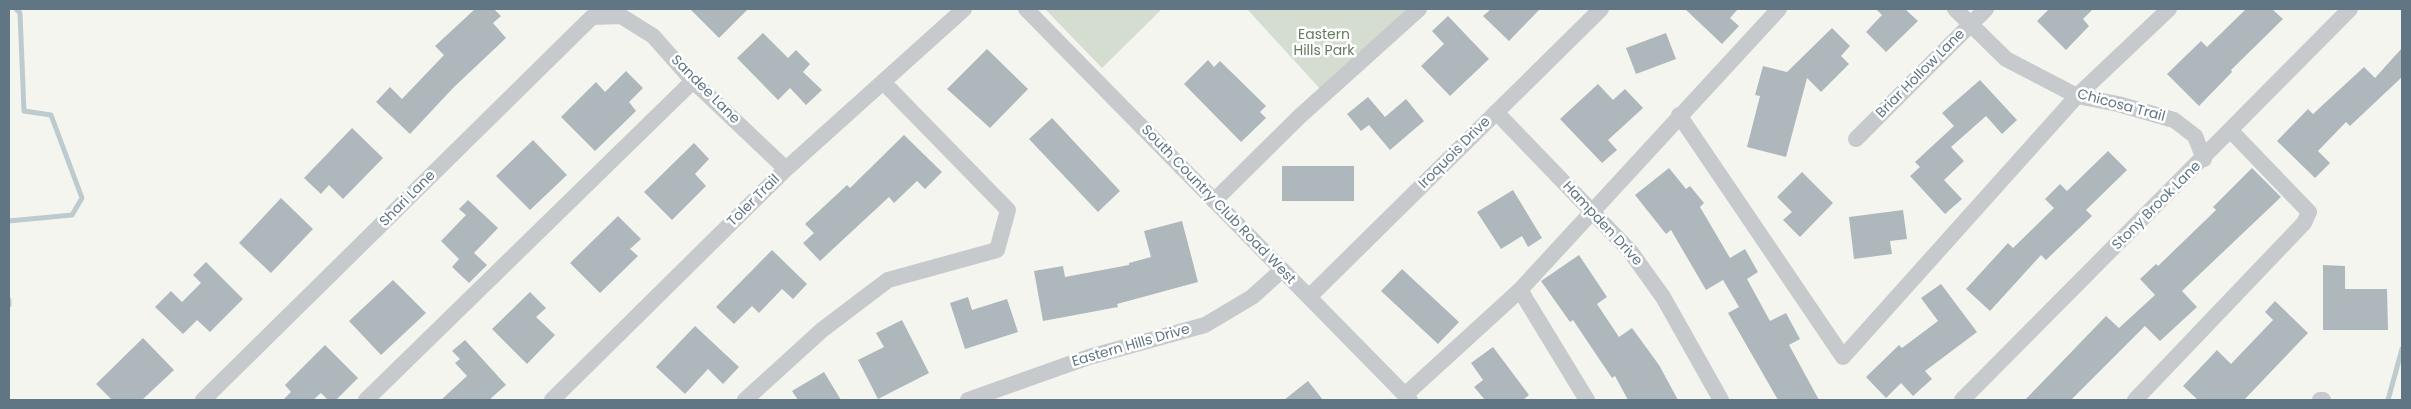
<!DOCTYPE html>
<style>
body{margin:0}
#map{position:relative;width:2411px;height:409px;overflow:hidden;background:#f5f5f0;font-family:Poppins,sans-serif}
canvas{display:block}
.frame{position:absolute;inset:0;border:10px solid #607684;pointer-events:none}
</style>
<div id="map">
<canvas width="2411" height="409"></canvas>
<div class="frame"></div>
</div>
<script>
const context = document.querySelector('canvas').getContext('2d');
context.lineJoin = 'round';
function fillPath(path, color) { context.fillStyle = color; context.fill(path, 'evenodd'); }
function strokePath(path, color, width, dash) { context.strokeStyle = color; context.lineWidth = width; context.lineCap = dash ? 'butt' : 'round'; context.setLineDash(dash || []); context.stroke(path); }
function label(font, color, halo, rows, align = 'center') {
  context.font = font + ' Poppins,sans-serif'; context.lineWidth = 5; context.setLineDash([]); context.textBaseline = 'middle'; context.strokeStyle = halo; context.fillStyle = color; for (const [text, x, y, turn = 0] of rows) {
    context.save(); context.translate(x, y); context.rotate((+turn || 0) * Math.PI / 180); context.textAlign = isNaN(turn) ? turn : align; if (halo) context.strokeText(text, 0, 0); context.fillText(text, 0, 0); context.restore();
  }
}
const green = new Path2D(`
 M1045,9h117l-60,59z
 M1247,9h164l-89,82z`);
const stream = new Path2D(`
 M9,221l63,-6 10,-17 -31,-83 -27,-4 -4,-98 -4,-4
 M9,300v5
 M2388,400l14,-51`);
const building = new Path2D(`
 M475,9h19l7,7 -8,7 13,15 -53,50 -43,46 -34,-32 14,-15 12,12 42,-44 -9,-9z
 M690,9h58l-29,29z
 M1491,9h49l-31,32 -26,-25z
 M1685,9h53l-8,9 9,8 -17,18z
 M1876,9h29l13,12 -32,31 -20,-20 16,-17z
 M2049,9h44l-10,10 6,7 -23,24 -29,-29z
 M2246,9h26l11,10 -52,51 1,2 -33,34 -32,-32 34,-33 6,6z
 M1448,16l41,43 -39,37 -29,-30 23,-22 -12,-13z
 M1832,28l18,18 -9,10 8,8 -28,28 -14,-14 -21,79 -39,-10 13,-51 -5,-1 8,-29 24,6z
 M763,33l25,25 8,-8 14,14 -7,8 19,18 -16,15 -16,-17 -12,12 -41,-42z
 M1666,33l10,26 -40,15 -10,-26z
 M2402,48v29l-52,49 -4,-4 -28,29 12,12 -15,15 -38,-37 31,-32 5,5 51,-47 11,11z
 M987,49l41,40 -38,39 -43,-39z
 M1208,60l6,7 6,-6 46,45 -6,6 6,6 -25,24 -57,-58z
 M626,71l17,17 -14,14 7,9 -41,40 -34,-34 35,-35 9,10z
 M1980,80l37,40 -15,14 -16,-18 -35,31 13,14 -20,19 18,19 -17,15 -35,-38 10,-9 -5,-5 39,-36 -12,-13z
 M1598,84l15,16 12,-11 18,19 -35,32 9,10 -15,13 -42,-44z
 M1368,97l17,20 21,-18 18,22 -34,29 -21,-25 -8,6 -14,-17z
 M1052,118l68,73 -22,21 -69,-73z
 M352,128l31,30 -40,41 -14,-14 -8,9 -17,-16z
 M904,135l38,37 -17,17 -8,-8 -23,22 -5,-6 -69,64 -17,-18 11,-10 -9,-9 42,-39 3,3z
 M533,140l34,35 -37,35 -34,-34z
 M694,143l15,16 -14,15 11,12 -34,34 -28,-28z
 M2108,151l19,19 -41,40 6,6 -46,44 -5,-5 -51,56 -24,-22 42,-46 5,5 41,-40 -9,-9 15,-15 7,7z
 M1282,166h72v35h-72z
 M1669,168l17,21 4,-3 14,17 -4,4 30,51 15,-9 13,23 -11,7 23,42 16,-8 14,26 -11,6 30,55h-41l-50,-87 11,-6 -16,-27 -17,10 -35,-60 -5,4 -31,-39z
 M2252,168l29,29 -99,94 15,16 -37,34 -15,-15 -74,74h-46l81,-84 13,12 36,-33 -15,-16 16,-15 2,2 58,-56 -3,-3z
 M1802,172l31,31 -33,34 -17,-17 9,-8 -15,-15z
 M1513,190l29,48 -14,9 -6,-11 -21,13 -24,-37z
 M281,198l32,31 -42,44 -32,-30z
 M468,200l30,28 -24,25 13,12 -18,18 -17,-16 7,-8 -18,-18 25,-26 -7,-6z
 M1903,210l4,29 -17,2 2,13 -38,5 -5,-42z
 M618,216l23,23 -11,10 8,7 -38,37 -30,-30z
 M1182,221l16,61 -81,22 1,3 -75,14 -9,-50 29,-5 2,11 64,-12v-2l22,-6 -7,-26z
 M772,250l35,34 -14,15 -11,-10 -23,24 -7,-7 -18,18 -18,-17z
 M1579,255l28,42 -10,7 22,33 13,-9 27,37 19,35h-50l-13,-24 -3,2 -39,-58 -3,2 -29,-41z
 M206,262l37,37 -33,33 -13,-12 -14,14 -28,-27 16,-16 11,11 19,-19 -8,-8z
 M2323,265l22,1v23h42l1,41h-65z
 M1402,269l57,53 -21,22 -57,-53z
 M393,280l33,33 -45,42 -32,-34z
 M1941,284l36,48 -52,39 7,8 -19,17 -12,-13 -15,15 -20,-21 33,-32 3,3 36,-27 -17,-23z
 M530,292l16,16 -10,9 19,18 -28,29 -35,-35z
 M968,297l4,13 35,-11 11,33 -53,17 -15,-46z
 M2275,301l33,32 -64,67h-46l-15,-14 34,-36 14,14 42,-44 -8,-8z
 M902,320l27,53 -51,26 -20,-39 26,-13 -8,-14z
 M695,326l44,41 -16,17 -15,-15 -23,25 -29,-27z
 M143,338l31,32 -32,30h-30l-16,-16z
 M465,340l41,45 -17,15h-48l26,-24 -12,-13 5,-4 -8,-8z
 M325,345l33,33 -22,22h-8l-7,-7 -8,7h-30l8,-8 -6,-7z
 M1493,347l36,48 -6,5h-38l-11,-13 9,-7 -12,-17z
 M824,372l17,28h-43l-6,-9z
 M1308,381l15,19h-39z`);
const minor = new Path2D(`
 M1026,9l384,391
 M1955,9l51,50 71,37 41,8 56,16 21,16 9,23
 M1496,112l134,139 33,46 58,103
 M1679,115l164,242 234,-261 92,-87
 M1856,139l130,-130
 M1214,201l85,-84 120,-108
 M1520,290l67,110
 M1309,297l292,-288
 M1405,395l115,-105 259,-281
 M203,400l389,-383 29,-1 32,20 40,45 93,88
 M366,400l327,-319
 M552,400l234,-231 178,-160
 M745,400l77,-70 66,-50 109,-30 11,-40 -124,-127
 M968,400l121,-43 116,-32 47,-28 30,-27
 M1962,400l388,-391
 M2135,400l169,-177 5,-11 -78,-81
 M2320,400h3`);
const parkNames = [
 ["Eastern",1324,35],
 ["Hills Park",1324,51]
];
const streetNames = [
 ["Briar Hollow Lane",1921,74,-45],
 ["Sandee Lane",705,90,45],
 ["Chicosa Trail",2121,106,15],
 ["Iroquois Drive",1455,153,-45],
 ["Shari Lane",408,199,-45],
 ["Toler Trail",754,201,-45],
 ["South Country Club Road West",1218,205,46],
 ["Stony Brook Lane",2157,206,-45],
 ["Hampden Drive",1602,224,47],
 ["Eastern Hills Drive",1131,346,-16]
];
fillPath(green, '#d5ddd0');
strokePath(stream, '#bdcbcf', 5);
fillPath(building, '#aeb7bb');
strokePath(minor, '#c6cacc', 16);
label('14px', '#677b60', '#fff', parkNames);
label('14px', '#607684', '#fff', streetNames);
</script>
